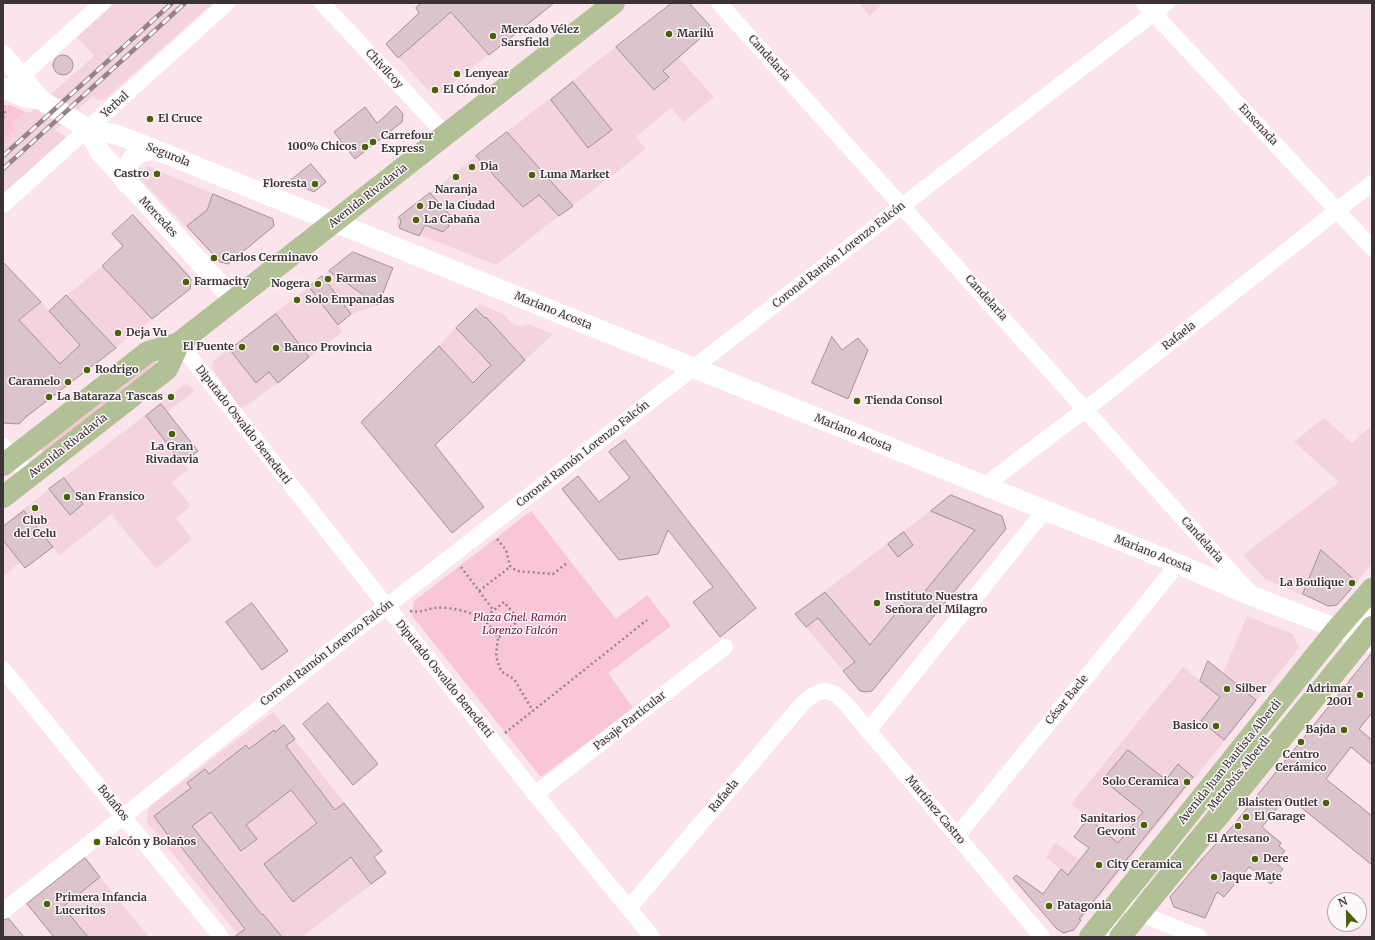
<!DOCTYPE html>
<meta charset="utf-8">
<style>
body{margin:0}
#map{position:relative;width:1375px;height:940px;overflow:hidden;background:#fce4ec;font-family:Merriweather,serif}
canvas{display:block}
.frame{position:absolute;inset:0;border:4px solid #3c3336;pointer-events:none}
.north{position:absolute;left:1327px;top:892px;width:40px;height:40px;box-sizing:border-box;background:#fcf7f8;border:1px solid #afa9aa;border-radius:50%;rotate:338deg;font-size:11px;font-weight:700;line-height:16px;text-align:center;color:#3c3336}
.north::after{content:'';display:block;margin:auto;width:14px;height:18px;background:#4b600a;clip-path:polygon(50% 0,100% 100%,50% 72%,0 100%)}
</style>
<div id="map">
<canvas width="1375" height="940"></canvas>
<div class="frame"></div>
<div class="north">N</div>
</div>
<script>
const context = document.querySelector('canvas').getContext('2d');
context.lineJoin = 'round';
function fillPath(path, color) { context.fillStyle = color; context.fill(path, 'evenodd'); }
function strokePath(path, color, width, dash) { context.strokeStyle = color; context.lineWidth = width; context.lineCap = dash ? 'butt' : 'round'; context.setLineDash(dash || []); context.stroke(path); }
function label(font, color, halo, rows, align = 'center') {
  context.font = font + ' Merriweather,serif'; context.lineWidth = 3; context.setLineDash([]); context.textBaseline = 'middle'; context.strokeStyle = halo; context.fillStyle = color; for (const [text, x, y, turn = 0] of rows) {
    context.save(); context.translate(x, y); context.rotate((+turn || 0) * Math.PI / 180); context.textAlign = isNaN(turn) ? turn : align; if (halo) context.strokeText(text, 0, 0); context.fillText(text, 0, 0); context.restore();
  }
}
const built = new Path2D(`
 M115,3h98l-109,97h-7l-4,-4 -38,34 12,7 -64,56v-53l12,-10 -5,-6 16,-12 4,1 64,-57 -17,-19z
 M422,3h132l-115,91 -10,-3 -43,-47 33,-31z
 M672,3h17l23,24 -34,30 36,40 -31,25 -12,-14 -35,29 10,12 -150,116 -99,-39v-8z
 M859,3h24l-14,13z
 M147,166l126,53 1,7 -46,38 -8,-2 -81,-84z
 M133,215l57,60 2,7 -2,7 -171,135 -15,-1 -1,-89 38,-32 8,8 53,-44 21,-20 -11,-12z
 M354,252l39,16 -15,37 -27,9 -13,11 4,7 -64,51 -37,26 -29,-41 1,-7z
 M480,304l23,10 11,11 9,1 5,-2 25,10 -118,111 -44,-52z
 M185,384l4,1 6,6 -28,21 31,39 -15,12 5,7 -16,12 19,24 -15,12 16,21 -36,30 -45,-55 -51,41 -7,-8 -28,21 -4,-6 -18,14v-51z
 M1324,418l28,25 20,-18v139l-36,42 -6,1 -65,-28 -22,-24 96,-73 -45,-40z
 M951,495l51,21 4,13 -134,162 -6,1 -6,-1 -65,-77z
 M1247,616l46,18 6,14 -226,282 -9,4 -7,-5 -41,-49 3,-3 24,16 18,-23 -15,-13 9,-14 25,17 9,-12 -15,-11 14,-19 -17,-14 112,-137 17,14 23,-8z
 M273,712l109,139 -8,6 12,16 -84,64h-62l-93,-115 1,-14z
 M85,857l15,20 49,60h-95l-28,-34z`);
const green = new Path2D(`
 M3,105h7l16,7 -15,12 4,6 -12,10z
 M154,360l3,3 -114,89 -2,-4z
 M531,511l85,108 31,-24 24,31 -63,47 25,35 -92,69 -129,-161 2,-15z`);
const building = new Path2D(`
 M422,3h132l-65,52 -38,-43 -53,46 -12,-14 33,-31 -3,-5z
 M672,3h17l23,25 -49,43 6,6 -15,13 -38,-43z
 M53 65a10 10 0 1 1 20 0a10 10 0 1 1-20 0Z
 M573,82l39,48 -24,18 -37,-48z
 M396,106l7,8 -1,8 -47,37 -21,-27 31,-25 12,16z
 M507,132l66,74 -14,10 -20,-21 -16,12 -47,-51z
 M311,164l15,18 -12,10 -24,-11z
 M430,193l24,27 -6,5 1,1 -6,6 -18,-7 -6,11 -20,-8 2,-7 -2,-4z
 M213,194l60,25 1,7 -46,38 -8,-2 -33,-36 20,-16z
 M133,215l58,64 -1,10 -38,30 -50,-53 21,-20 -11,-12z
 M353,252l40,16 -15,37 -49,-34z
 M3,262l38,40 -22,18 41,44 20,-19 -31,-34 17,-16 50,53 -88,67 -9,9 -16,-1z
 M322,276l29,38 -13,11 -29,-38z
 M476,309l9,9 1,-1 39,43 -90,85 49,62 -32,26 -91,-111 78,-76 34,37 18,-18 -35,-37z
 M276,314l33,43 -31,26 -9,-11 -13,11 -26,-33z
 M832,337l10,13 16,-12 10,12 -20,49 -36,-16z
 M161,404l37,47 -16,12 -36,-47z
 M625,440l131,168 -36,29 -27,-35 20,-15 -45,-57 -10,24 -39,6 -57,-71 16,-13 21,26 31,-24 -21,-26z
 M64,478l19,26 -13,11 -21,-26z
 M951,495l51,21 4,13 -134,162 -6,1 -6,-1 -17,-20 12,-9 -37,-44 -12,9 -11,-13 30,-22 45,53 44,-54 7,5 54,-66 -44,-19z
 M24,511l29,36 -28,21 -22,-28v-13z
 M904,532l9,13 -15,12 -10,-13z
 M1321,550l36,32 -20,23 -9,1 -25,-12z
 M252,603l36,48 -26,19 -36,-48z
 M1372,653v60l-13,16 13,11v25l-21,-18 -25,32 46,37v49l-85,-69 -25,31 19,16 -2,3 6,5 -10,11 8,7 -12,15 -22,-17 -25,30 -7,-5 -12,26 -31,-11 -4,-10 32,-38 29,-31z
 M1208,661l48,39 -32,40 -23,-19 19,-24 -20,-16z
 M328,703l50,61 -25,21 -50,-61z
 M284,725l11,14 -9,7 49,64 9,-7 38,48 -8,6 12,16 -15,11 -20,-27 -58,45 -29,-38 53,-41 -26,-33 -45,35 11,14 -16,12 -30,-39 -19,14 70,89 1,-1 19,23h-48l11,-8 -70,-90 -3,2 -18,-25 37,-28 -4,-5 18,-14 4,5 37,-29 3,4 25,-19 1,2z
 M1128,750l38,30 12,-16 15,13 -114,142 2,1 -7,10 -11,3 -7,-5 -43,-50 3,-3 27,19 18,-25 7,6 21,-27 -15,-11 14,-19 30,25 25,-31 -40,-32z
 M85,858l15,19 -37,30 25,30h-34l-27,-33z
 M9,919l15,18h-21v-17z`);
const path = new Path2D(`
 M3,118l2,-8 -2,-2
 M497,539l9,11 4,16 7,5 36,3 14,-11
 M461,567l33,44
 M479,591l31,-24
 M410,611c11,2 14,-1 24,-3 16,-2 41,4 53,15 4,4 8,10 11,15l-2,18 3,10 3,6 12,7 19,32
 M483,619l21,-17 15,18 -21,18
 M505,733l142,-113`);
const service = new Path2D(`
 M1358,627l14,-16
 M1107,937l10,-12`);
const minor = new Path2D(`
 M322,3l124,132
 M719,3l532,591
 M1144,3l228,245
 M13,84l89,-81
 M3,205l224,-202
 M179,343l356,451 117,143
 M3,446l27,30
 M984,486l102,-77 286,-226
 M3,669l218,268
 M868,731l177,-221
 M535,794l190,-147
 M957,836l221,-272
 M1121,898l18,15 60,24
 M629,908l173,-204c16,-15 26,-19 43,-1l197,234
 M3,911l121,-95 227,-182 552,-429 264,-202`);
const tertiary = new Path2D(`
 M3,55l38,45
 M3,88l21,9 17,3 47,29 30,6 38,15 1022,414 74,32 120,46
 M88,129l12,23 134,148
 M126,183c1,-23 6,-32 30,-33`);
const primary = new Path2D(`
 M3,465l145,-113 31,-9 435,-340
 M3,497l164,-128 12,-26
 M1090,937l247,-308 35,-40
 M1120,937l252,-310`);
const rail = new Path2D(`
 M3,156l169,-153
 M3,169l182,-166`);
const markers = [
 [669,34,4,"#4b600a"],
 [493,36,4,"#4b600a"],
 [457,74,4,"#4b600a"],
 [435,90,4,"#4b600a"],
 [150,119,4,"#4b600a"],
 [373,142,4,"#4b600a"],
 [365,147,4,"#4b600a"],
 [472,167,4,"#4b600a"],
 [157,174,4,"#4b600a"],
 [532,175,4,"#4b600a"],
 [456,177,4,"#4b600a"],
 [315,184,4,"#4b600a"],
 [420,206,4,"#4b600a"],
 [416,220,4,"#4b600a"],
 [214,258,4,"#4b600a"],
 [328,279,4,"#4b600a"],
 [186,282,4,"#4b600a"],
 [318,284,4,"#4b600a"],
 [297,300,4,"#4b600a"],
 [118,333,4,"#4b600a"],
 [242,347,4,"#4b600a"],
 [276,348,4,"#4b600a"],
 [87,370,4,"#4b600a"],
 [68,382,4,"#4b600a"],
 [49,397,4,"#4b600a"],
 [171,397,4,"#4b600a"],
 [857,401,4,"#4b600a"],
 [172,434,4,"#4b600a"],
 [67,497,4,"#4b600a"],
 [35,508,4,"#4b600a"],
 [1352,583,4,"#4b600a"],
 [877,603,4,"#4b600a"],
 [1227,689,4,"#4b600a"],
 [1360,695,4,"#4b600a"],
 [1216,726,4,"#4b600a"],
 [1344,730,4,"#4b600a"],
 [1301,742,4,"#4b600a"],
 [1187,782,4,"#4b600a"],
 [1326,803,4,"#4b600a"],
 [1246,817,4,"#4b600a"],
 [1144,825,4,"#4b600a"],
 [1238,826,4,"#4b600a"],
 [97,842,4,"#4b600a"],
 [1255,859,4,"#4b600a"],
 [1099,865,4,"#4b600a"],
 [1214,877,4,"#4b600a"],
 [47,904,4,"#4b600a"],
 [1049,906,4,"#4b600a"]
];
const poiNames = [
 ["Mercado Vélez",501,30],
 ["Sarsfield",501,43],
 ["Marilú",677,34],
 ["Lenyear",465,74],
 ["El Cóndor",443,90],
 ["El Cruce",158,119],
 ["Carrefour",381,136],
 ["Express",381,149],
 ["100% Chicos",357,147,"right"],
 ["Dia",480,167],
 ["Castro",149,174,"right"],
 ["Luna Market",540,175],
 ["Floresta",307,184,"right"],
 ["Naranja",456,190,"center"],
 ["De la Ciudad",428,206],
 ["La Cabaña",424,220],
 ["Carlos Cerminavo",222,258],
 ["Farmas",336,279],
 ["Farmacity",194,282],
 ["Nogera",310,284,"right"],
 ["Solo Empanadas",305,300],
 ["Deja Vu",126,333],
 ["El Puente",234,347,"right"],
 ["Banco Provincia",284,348],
 ["Rodrigo",95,370],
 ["Caramelo",60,382,"right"],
 ["La Bataraza",57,397],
 ["Tascas",163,397,"right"],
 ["Tienda Consol",865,401],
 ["La Gran",172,447,"center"],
 ["Rivadavia",172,460,"center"],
 ["San Fransico",75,497],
 ["Club",35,521,"center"],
 ["del Celu",35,534,"center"],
 ["La Boulique",1344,583,"right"],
 ["Instituto Nuestra",885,597],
 ["Señora del Milagro",885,610],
 ["Silber",1235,689],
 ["Adrimar",1352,689,"right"],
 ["2001",1352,702,"right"],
 ["Basico",1208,726,"right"],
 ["Bajda",1336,730,"right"],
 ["Centro",1301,755,"center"],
 ["Cerámico",1301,768,"center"],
 ["Solo Ceramica",1179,782,"right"],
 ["Blaisten Outlet",1318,803,"right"],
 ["El Garage",1254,817],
 ["Sanitarios",1136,819,"right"],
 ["Gevont",1136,832,"right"],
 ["El Artesano",1238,839,"center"],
 ["Falcón y Bolaños",105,842],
 ["Dere",1263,859],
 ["City Ceramica",1107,865],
 ["Jaque Mate",1222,877],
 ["Primera Infancia",55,898],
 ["Luceritos",55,911],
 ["Patagonia",1057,906]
];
const streetNames = [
 ["Candelaria",769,58,48],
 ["Chivilcoy",384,69,47],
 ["Yerbal",115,105,-42],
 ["Ensenada",1258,125,47],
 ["Segurola",168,155,22],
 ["Avenida Rivadavia",368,196,-38],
 ["Mercedes",158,217,47],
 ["Coronel Ramón Lorenzo Falcón",839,255,-38],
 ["Candelaria",986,298,48],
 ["Mariano Acosta",553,311,22],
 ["Rafaela",1179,336,-38],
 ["Diputado Osvaldo Benedetti",243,425,52],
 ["Mariano Acosta",853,433,22],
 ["Avenida Rivadavia",68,446,-38],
 ["Coronel Ramón Lorenzo Falcón",583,454,-38],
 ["Candelaria",1202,540,48],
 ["Mariano Acosta",1153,554,22],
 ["Coronel Ramón Lorenzo Falcón",327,653,-38],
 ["Diputado Osvaldo Benedetti",444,679,51],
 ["César Bacle",1067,700,-51],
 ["Pasaje Particular",630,721,-38],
 ["Avenida Juan Bautista Alberdi",1230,762,-51],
 ["Metrobús Alberdi",1239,774,-51],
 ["Rafaela",724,796,-50],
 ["Bolaños",113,803,51],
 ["Martínez Castro",935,810,50]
];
const parkNames = [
 ["Plaza Cnel. Ramón",520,618],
 ["Lorenzo Falcón",520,631]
];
fillPath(built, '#f3d4de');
fillPath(green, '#f9c6d7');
fillPath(building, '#dbc4cb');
strokePath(building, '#a58f96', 1);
strokePath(path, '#95858a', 2.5, [2, 3]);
strokePath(service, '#fff', 8);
strokePath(minor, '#fff', 16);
strokePath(tertiary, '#fff', 20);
strokePath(primary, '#b2c096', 22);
strokePath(rail, '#948489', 4.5);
strokePath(rail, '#fcf7f8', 3, [9]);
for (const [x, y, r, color] of markers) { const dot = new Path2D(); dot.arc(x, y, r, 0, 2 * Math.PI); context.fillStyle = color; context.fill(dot); strokePath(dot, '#fcf7f8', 1.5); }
label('bold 11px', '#3c3336', '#fcf7f8', poiNames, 'left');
label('11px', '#3c3336', '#fcf7f8', streetNames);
label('italic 11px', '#741143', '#fcf7f8', parkNames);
</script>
